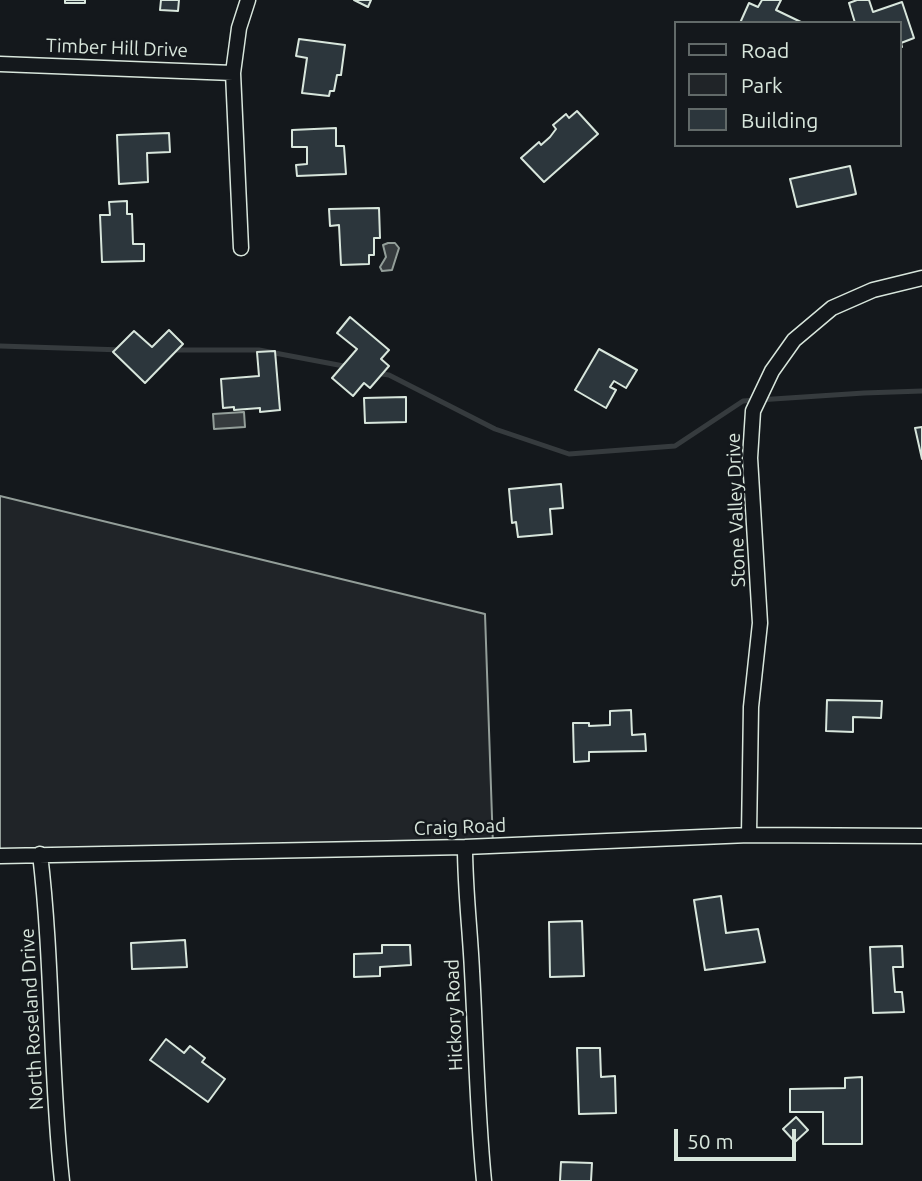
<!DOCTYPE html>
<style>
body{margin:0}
#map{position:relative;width:922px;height:1181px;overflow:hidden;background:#14181c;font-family:Ubuntu,sans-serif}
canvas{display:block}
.legend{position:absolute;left:674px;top:21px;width:228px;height:126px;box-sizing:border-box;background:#14181c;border:2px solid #626a69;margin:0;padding:9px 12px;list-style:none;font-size:21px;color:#d8e6dc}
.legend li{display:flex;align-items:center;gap:14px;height:35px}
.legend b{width:35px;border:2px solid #626a69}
.scale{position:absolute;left:674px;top:1129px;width:122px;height:32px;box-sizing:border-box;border:4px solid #d8e6dc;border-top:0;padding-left:9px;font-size:21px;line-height:24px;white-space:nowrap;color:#d8e6dc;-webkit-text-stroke:5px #14181c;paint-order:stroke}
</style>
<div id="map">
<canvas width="922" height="1181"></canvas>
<ul class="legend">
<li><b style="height:9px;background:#14181c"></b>Road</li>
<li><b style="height:19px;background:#202428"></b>Park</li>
<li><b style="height:19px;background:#2c363c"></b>Building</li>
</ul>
<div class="scale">50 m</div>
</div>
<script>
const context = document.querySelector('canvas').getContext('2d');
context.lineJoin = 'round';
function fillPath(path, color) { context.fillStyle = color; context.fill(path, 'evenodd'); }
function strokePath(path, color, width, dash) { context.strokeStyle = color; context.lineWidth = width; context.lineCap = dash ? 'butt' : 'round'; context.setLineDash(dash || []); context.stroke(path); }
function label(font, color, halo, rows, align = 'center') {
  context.font = font + ' Ubuntu,sans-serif'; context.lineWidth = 5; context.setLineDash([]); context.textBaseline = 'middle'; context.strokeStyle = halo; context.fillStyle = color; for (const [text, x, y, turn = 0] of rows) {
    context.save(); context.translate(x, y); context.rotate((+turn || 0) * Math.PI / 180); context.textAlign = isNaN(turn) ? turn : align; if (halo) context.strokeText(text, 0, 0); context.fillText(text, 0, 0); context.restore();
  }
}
const green = new Path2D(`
 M0,496l485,118 8,232 -493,11z`);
const water = new Path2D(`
 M388,243h7l4,5 -7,22 -10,1 -2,-4 6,-10 -3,-12z
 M244,412l1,15 -31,2 -1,-15z`);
const stream = new Path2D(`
 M0,346l123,4
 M171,350h88l90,17
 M375,373l14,2 106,54 74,25 106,-8 68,-45 121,-8 58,-2`);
const building = new Path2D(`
 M65,0h20v3h-20z
 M161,0h18l-1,11 -18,-1z
 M354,0h17l-3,7z
 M762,0h19l-5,10 27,13h-63l9,-20 9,4z
 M857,0h12l4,12 29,-10 12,36 -13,5 1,4 -3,1v-25h-44l-6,-20z
 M299,39l46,6 -4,30h-4l-3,16h-4l-1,5 -27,-3 5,-35 -11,-2z
 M577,111l21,23 -54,48 -23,-24 18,-16 2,3 9,-8 6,-8 -3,-4 13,-11 3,4z
 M336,128v18h8l2,28 -49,2 -1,-11 11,-1v-17h-15v-17z
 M169,133l1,19 -23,1 1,29 -29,2 -2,-49z
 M850,166l6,28 -59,13 -7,-28z
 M127,201v13h5l1,30h11v17l-42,1 -2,-47h10l-1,-13z
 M379,208l1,30h-6v17h-5v9l-28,1 -2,-40 -9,1 -1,-17z
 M350,317l39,33 -8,9 8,7 -19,22 -6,-5 -11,13 -21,-18 25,-29 -20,-16z
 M169,330l14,14 -38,39 -32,-31 21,-21 18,16z
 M599,349l38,21 -11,18 -12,-7 -4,6 6,3 -10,18 -31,-18z
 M275,351l5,59 -20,2v-4l-26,2v-3l-11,1 -2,-29 38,-3 -2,-24z
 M406,397v25l-41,1 -1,-25z
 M922,427v32l-7,-31z
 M561,484l2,24 -13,1 2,25 -34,3 -2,-15 -4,1 -3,-34z
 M827,700l55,1 -1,17 -28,-1v15l-27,-1z
 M631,710l1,25 13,-1 1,17 -57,1v9l-15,1 -1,-39h16v3l21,-1v-14z
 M721,896l5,37 32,-4 7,33 -60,8 -11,-70z
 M582,921l2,55 -34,1 -1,-55z
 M185,940l2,27 -55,2 -1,-26z
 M382,945h28l1,20 -31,2v9l-26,1v-23l28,-1z
 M902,946l1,21h-10l2,25h7l2,20 -31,1 -3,-66z
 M166,1039l18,14 6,-7 15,12 -3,4 23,17 -17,23 -58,-42z
 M577,1048h23l1,29 14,-1 1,37 -37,1z
 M862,1077v67h-39v-32h-33v-23l55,-1v-10z
 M796,1117l12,13 -13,12 -12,-13z
 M561,1162l31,1 -1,18h-31z`);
const minor = new Path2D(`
 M0,64l233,9
 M241,248l-8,-175 6,-45 9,-28
 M749,835l2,-128 9,-84 -10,-165 3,-47 19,-40 22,-31 38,-32 41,-18 49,-12
 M465,847c0,42 5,82 7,124 4,70 5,140 12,210
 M40,854c13,109 10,218 22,327
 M0,856l465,-9 284,-12 173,1`);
const streetNames = [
 ["Timber Hill Drive",117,48,2],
 ["Stone Valley Drive",736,510,-92],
 ["Craig Road",460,827,-2],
 ["Hickory Road",454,1015,-92],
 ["North Roseland Drive",32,1019,-93]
];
fillPath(green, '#202428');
strokePath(green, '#939e99', 2);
fillPath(water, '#363b3e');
strokePath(water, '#939e99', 2);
strokePath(stream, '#363b3e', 5);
fillPath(building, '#2c363c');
strokePath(building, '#d8e6dc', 2);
strokePath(minor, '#d8e6dc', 17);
strokePath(minor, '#14181c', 14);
label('19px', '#d8e6dc', '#14181c', streetNames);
</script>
